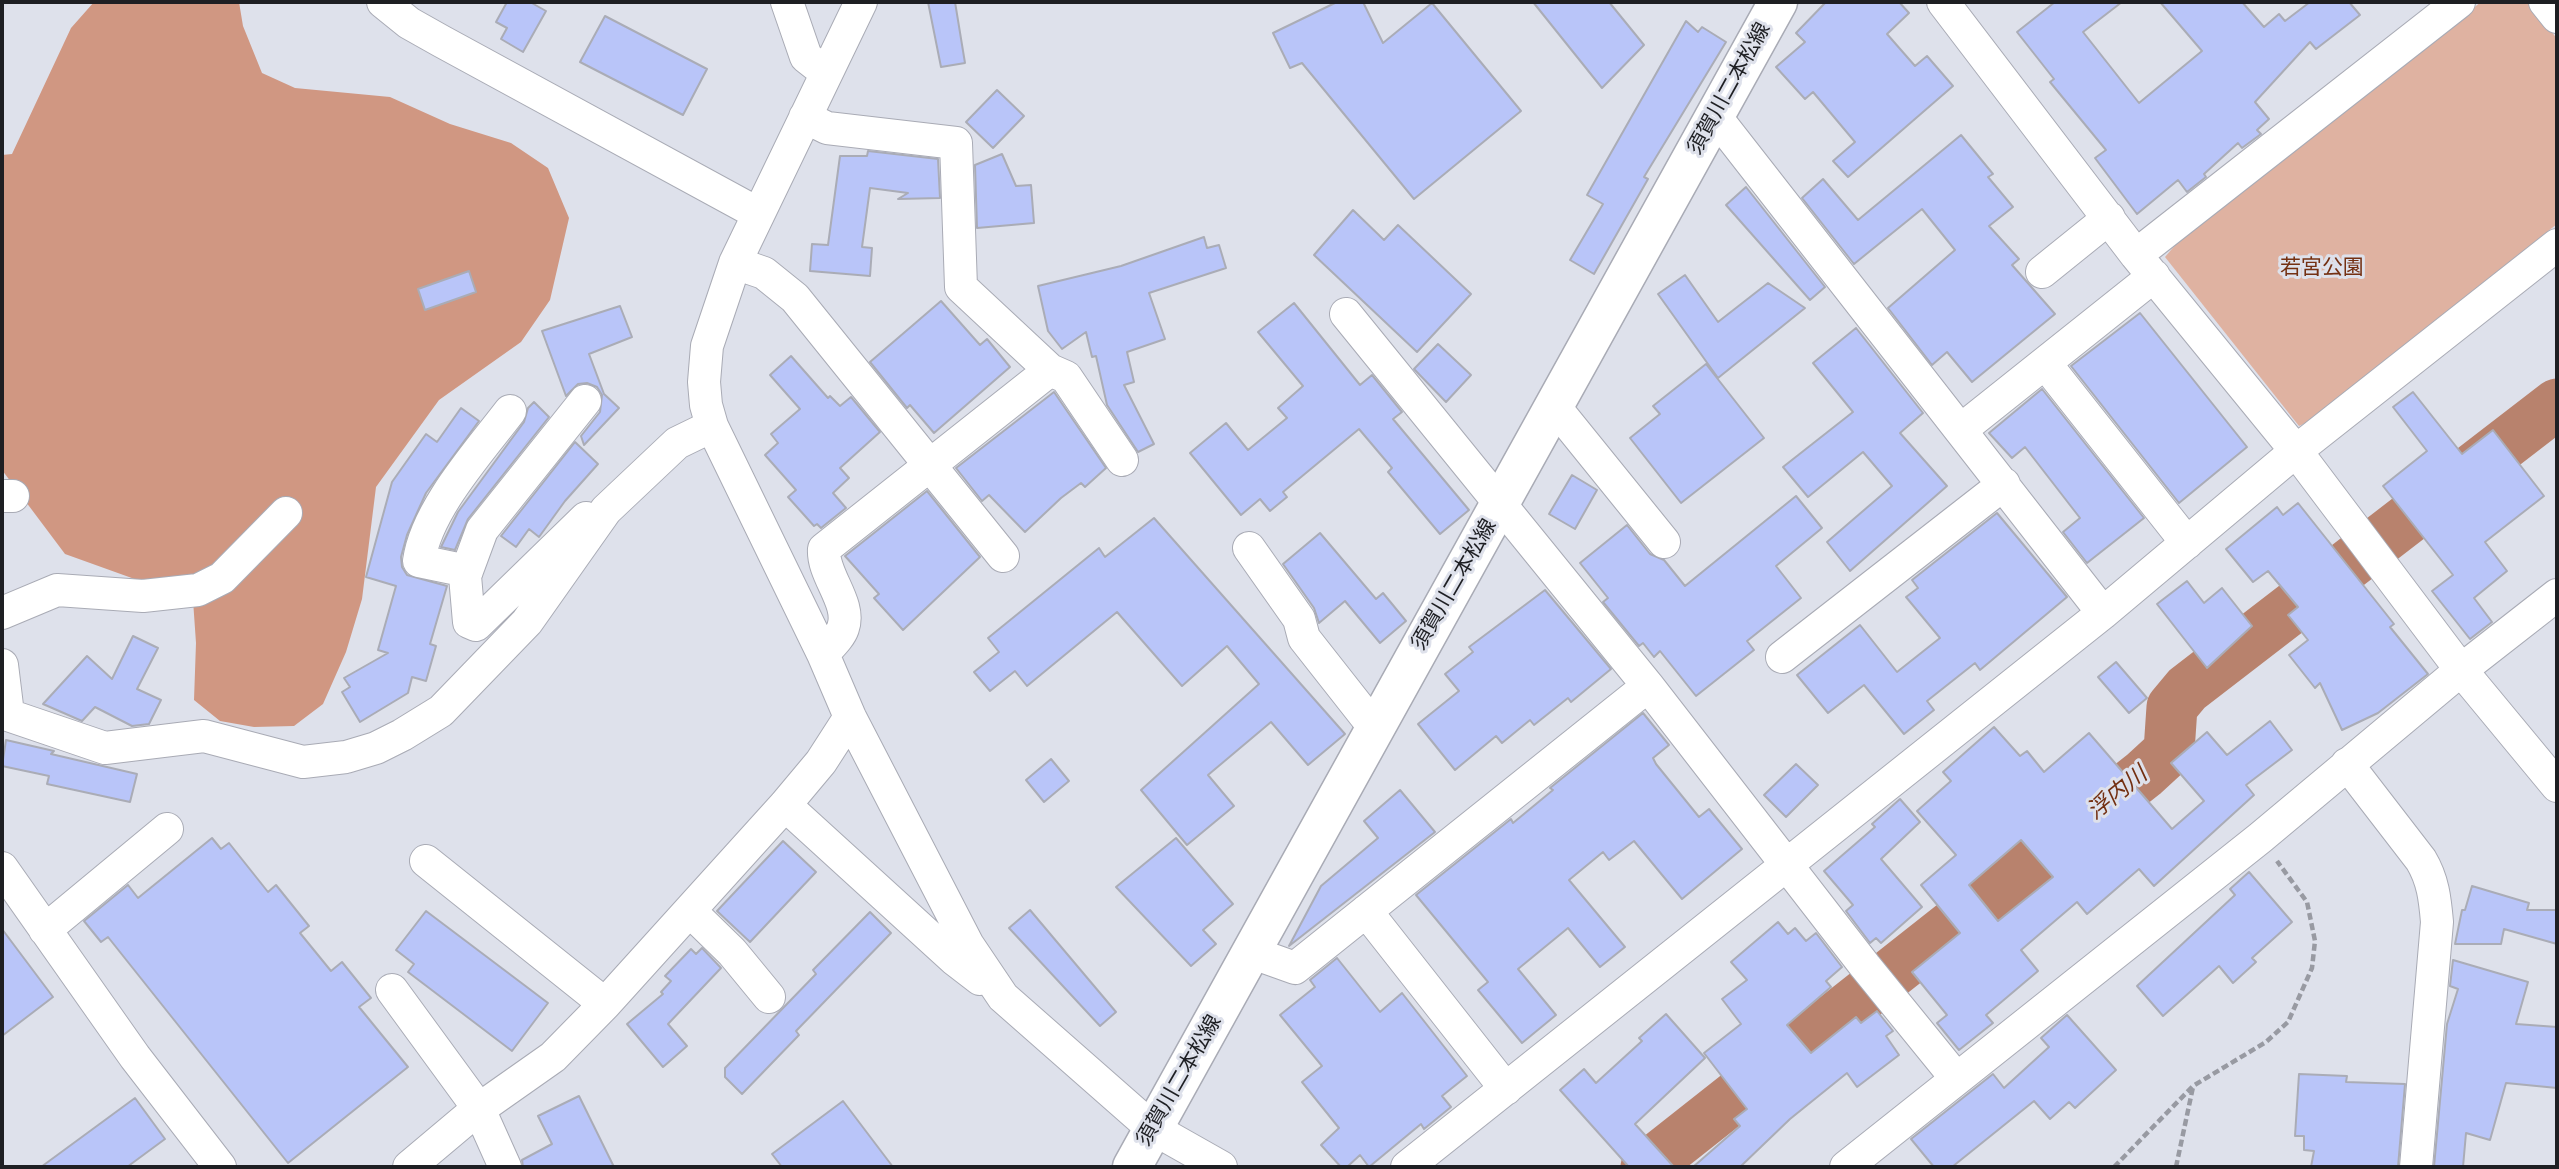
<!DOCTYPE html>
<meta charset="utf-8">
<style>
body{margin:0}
#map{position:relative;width:2559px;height:1169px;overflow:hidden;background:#dee1eb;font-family:Roboto,sans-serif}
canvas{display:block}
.frame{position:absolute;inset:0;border:4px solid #1e1f23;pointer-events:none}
</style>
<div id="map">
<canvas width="2559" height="1169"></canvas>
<div class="frame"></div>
</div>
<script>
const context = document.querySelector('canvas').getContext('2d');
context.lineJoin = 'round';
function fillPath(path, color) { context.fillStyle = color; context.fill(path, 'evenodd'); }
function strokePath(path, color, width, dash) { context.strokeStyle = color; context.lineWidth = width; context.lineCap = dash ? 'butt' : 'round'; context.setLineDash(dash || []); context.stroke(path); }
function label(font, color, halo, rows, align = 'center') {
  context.font = font + ' Roboto,"Noto Sans JP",sans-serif'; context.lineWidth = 6; context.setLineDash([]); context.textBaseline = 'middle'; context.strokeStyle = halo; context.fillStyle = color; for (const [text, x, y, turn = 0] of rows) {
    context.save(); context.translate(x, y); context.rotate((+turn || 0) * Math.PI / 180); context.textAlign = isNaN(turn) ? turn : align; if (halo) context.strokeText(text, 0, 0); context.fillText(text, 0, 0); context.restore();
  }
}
const green = new Path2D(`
 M2481,2h49l27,37v185l-245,196 -13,6 -134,-169 12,-14z`);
const forest = new Path2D(`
 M94,2h145l4,24 19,47 33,15 95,9 60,27 61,19 37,25 21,50 -19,82 -29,42 -82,58 -63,87 -14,112 -16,53 -23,52 -29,22 -40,1 -34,-6 -26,-21 2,-57 -3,-43 -128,-46 -63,-84v-315l10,-1 59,-126z`);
const river = new Path2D(`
 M1646,1167l498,-393 25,-23 3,-44 15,-18 370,-285`);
const building = new Path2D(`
 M507,2h23l16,9 -23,41 -22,-13 6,-11 -11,-6z
 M928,2h27l10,61 -24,4z
 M1337,2h26l20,41 49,-40 89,108 -107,88 -112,-136 -12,5 -17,-35z
 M1533,2h76l35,43 -42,43z
 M1826,2h73l10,11 -22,21 28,32 12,-10 26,30 -105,91 -15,-16 22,-19 -42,-50 -8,7 -29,-32 29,-25 -9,-9z
 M2055,2h67l-39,30 56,71 63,-52 -42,-49h82l22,25 15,-13 6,7 25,-19h39l11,13 -44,34 -6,-7 -55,60 14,17 -12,11 4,4 -19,14 -4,-5 -34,31 2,3 -19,15 -9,-12 -41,34 -42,-56 11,-8 -56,-68 4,-3 -37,-47z
 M605,16l102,53 -24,46 -103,-53z
 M1686,21l12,11 4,-5 24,15 -82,135 4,2 -54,95 -24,-14 33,-56 -16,-9z
 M997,90l27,26 -31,32 -27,-26z
 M1961,135l32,39 -5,3 25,30 -24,19 30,33 -7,6 43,49 -83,68 -25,-30 -15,13 -44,-57 67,-58 -33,-41 -68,55 -52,-66 21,-19 35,41z
 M868,151l70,8 2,39 -42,1 10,-6 -38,-5 -8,59 10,1 -2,28 -60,-5 2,-27 16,1 12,-89h27z
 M1002,154l14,32 15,-1 3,38 -57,5 -2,-63z
 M1746,187l79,100 -15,13 -84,-95z
 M1353,210l31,30 14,-15 73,69 -54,58 -103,-97z
 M1204,237l3,11 12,-3 7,23 -77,25 16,46 -38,13 7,30 -10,3 30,59 -16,8 -31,-47 -11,-49 -4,1 -6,-25 -24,17 -14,-18 -10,-45 83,-20z
 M469,271l7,21 -51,18 -7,-21z
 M1685,275l33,47 50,-39 37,25 -87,70 -60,-84z
 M941,301l39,44 7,-6 23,28 -76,66 -24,-28 -3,3 -37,-46z
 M1294,303l66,82 12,-10 30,37 -9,7 76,91 -29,24 -52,-62 4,-4 -33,-39 -76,63 4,5 -17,14 -10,-12 -19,16 -51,-62 36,-30 22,27 39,-32 -9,-10 25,-22 -45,-54z
 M620,306l12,31 -43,17 15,40 15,14 -35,37 -3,-9 19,-24 2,-17 -5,-8 -10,-4 -9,1 -12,12 -24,-65z
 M2140,313l107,134 -68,56 -108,-137z
 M1856,328l67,85 -23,20 47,53 -97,85 -23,-29 65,-56 -29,-34 -55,45 -25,-30 70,-55 -40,-49z
 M1438,344l33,31 -25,27 -32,-33z
 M791,356l37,42 2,-2 10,10 11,-9 29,35 -40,36 9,10 -16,15 13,15 -25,20 -4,-4 -3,2 -26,-29 8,-7 -31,-35 13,-12 -7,-9 29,-25 -30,-34z
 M1706,364l58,74 -83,65 -51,-65 30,-24 -7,-8z
 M2042,389l102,129 -57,45 -24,-31 17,-14 -55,-71 -13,11 -23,-25z
 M1054,392l52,76 -21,19 -4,-4 -20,15 -36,34 -36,-37 -7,6 -26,-33z
 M2413,392l49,62 31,-24 51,66 -59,46 22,29 -33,27 18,24 -22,17 -38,-48 21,-16 -70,-89 44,-35 -34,-44z
 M534,402l15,15 -81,102 -13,31 -14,-3 17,-35 66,-90 4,-14z
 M461,408l18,13 -53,72 -19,42 -6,22 1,10 5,8 40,11 -17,58 6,2 -10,35 -14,-4 -4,16 -48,29 -18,-30 8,-5 -6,-9 44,-25 -10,-3 18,-64 -30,-9 26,-95 34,-48 11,8z
 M575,442l23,22 -33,37 -26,36 -10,-8 -13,18 -15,-11z
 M1572,475l25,15 -22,39 -26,-15z
 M927,491l53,66 -77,73 -29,-32 5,-4 -34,-38z
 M1796,496l26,32 -46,38 25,32 -54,43 7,9 -58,46 -36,-45 -6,6 -11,-14 -4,3 -36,-44 5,-4 -28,-35 47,-38 23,29 14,6 21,26z
 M2298,503l96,121 -4,3 38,47 -50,39 -36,17 -22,-47 -5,5 -26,-33 19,-15 -20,-25 10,-8 -30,-36 -15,11 -27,-33 51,-42 6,8z
 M1997,513l70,84 -87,73 -5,-7 -48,38 7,9 -30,24 -40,-49 -36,28 -31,-38 63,-50 37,47 43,-34 -34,-41 12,-9 -6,-8z
 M1154,518l191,216 -37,31 -37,-43 -63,53 26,31 -47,39 -46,-55 118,-106 -32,-38 -45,40 -65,-74 -90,74 -12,-15 -25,20 -16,-19 25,-20 -11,-14 111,-90 6,9z
 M1320,533l56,66 7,-6 23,28 -26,22 -35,-42 -26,22 -5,-15 -31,-44z
 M2187,581l17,22 18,-15 30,38 -45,42 -50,-64z
 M1545,590l66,79 -40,33 -3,-4 -34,27 -4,-5 -28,23 -6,-7 -41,34 -37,-46 41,-33 -14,-17 28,-22 -4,-5z
 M133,636l25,12 -21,41 24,11 -12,24 -17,2 -37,-19 -13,14 -39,-17 44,-48 25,23z
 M2116,662l31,36 -18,15 -31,-36z
 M1643,713l26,32 -16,13 3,6 43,53 10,-8 33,40 -60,50 -48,-58 -25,19 -6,-8 -34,28 56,67 -25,20 -32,-39 -50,41 38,46 -34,28 -44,-53 10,-8 -72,-87 95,-76 2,4 40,-33 -3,-2z
 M2270,721l22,29 -46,35 8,10 -100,91 -15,-17 -52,45 -10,-12 -56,48 17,21 -52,44 7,8 -34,27 -22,-27 10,-8 -35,-43 48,-39 -39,-48 35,-30 -39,-44 34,-30 -8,-9 51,-45 26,29 7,-5 17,21 45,-39 83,96 32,-28 -33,-38 36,-31 20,23zM2021,840l32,37 -55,44 -29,-36z
 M6,740l48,11 -3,3 86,20 -7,28 -83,-18 2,-8 -47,-10z
 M1051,759l18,22 -25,21 -18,-22z
 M1796,764l22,21 -32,32 -22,-22z
 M1400,790l35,42 -146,114 32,-60 57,-48 -14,-17z
 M1900,799l20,23 -39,37 41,48 -41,36 -5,-5 -6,5 -24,-32 7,-6 -29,-34 51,-44 -3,-3z
 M212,838l9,11 8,-6 39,49 8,-7 33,41 -9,7 31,38 11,-9 29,36 -12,9 49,60 -120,96 -180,-226 -7,5 -17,-21 44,-36 10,13z
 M1176,838l57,66 -30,26 13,14 -25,22 -75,-79z
 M783,841l33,31 -66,70 -33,-31z
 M2249,872l43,50 -40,36 4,4 -23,21 -14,-17 -56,50 -26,-30 98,-91 -5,-6z
 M2472,886l57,17 -2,7h30v34l-53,-15 -3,15h-46l7,-34h3z
 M1030,910l86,102 -16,14 -91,-98z
 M426,911l122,92 -36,48 -104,-79 6,-8 -18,-14z
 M870,912l21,21 -95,98 3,4 -57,59 -17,-17v-9l91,-94 -3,-4z
 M1778,922l10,12 7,-6 11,13 10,-8 26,34 -16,14 5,6 -44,38 24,28 45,-36 5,6 16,-12 16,20 -7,5 13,19 -42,32 -10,-14 -57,46 -50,48h-47l47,-41 -6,-7 13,-10 -43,-56 37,-29 -19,-25 25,-19 -16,-18z
 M2,929l51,68 -51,39z
 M702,948l19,20 -53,56 19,22 -24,21 -36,-43 36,-30 -2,-2 10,-11 -6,-5 26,-27 5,5z
 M1337,958l43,54 22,-19 65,83 -25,20 9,11 -27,22 -3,-5 -52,43 -9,-12 -13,12h-6l-20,-22 18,-17 -37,-46 20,-16 -42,-51 35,-28 -5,-7z
 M2453,960l75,22 -12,42 41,3v61l-51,-5 -16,57 -24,-7 -3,34h-29l13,-143 11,-35 -8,-3z
 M1666,1014l39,44 -70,66 39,43h-45l-69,-77 24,-21 12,14 46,-42 -3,-3z
 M2067,1015l49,55 -41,38 -6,-6 -19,17 -16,-18 -82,66h-18l-23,-28 82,-65 11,14 45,-41 -8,-9z
 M2299,1074l48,2 -1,6 59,2 -7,83h-87l3,-16 -10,-1v-14h-9z
 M579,1096l35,71h-91l-1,-7 30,-16 -14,-28z
 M135,1098l30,41 -38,28h-86z
 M843,1101l50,66h-111l-10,-13z`);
const path = new Path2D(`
 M2114,1167l79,-81 73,-44 22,-20 24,-54 3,-27 -8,-39 -30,-41
 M2176,1167l17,-80`);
const minor = new Path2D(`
 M383,2l26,21 32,18 316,172
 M787,2l19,55 19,15
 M861,2l-126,261 -28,83 -3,36 2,23 6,21 111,228 27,63 118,228 35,52 149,131 69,39
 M1943,2l193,253 160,196 165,219 96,116
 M2545,2l12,15
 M1715,116l388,497
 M805,117l22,11 129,15 5,144 89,83 -226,179c-2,26 28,54 19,79 -3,9 -13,18 -20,26
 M2136,255l323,-253
 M735,263l29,10 31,25 208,258
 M2042,272l67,-54
 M1346,314l302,372 217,280 91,112
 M2045,363l142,180
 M1050,370l16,7 56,83
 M585,401l-103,129 -17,46 4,46 7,3 110,-107
 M1554,406l110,136
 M1962,429l192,-153
 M2,496h11
 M1249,548l50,71 5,19 70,89
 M467,571l-48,-10c7,-51 59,-108 91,-150
 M2,613l55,-23 86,6 55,-6 24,-12 64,-65
 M1782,657l222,-173
 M2,665l6,49
 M2,713l103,35 99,-12 99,26 43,-5 30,-9 26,-13 39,-24 86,-89 79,-112 71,-67 35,-17
 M2347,764l74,96c12,20 14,39 16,62l-21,245
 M785,805l169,154 26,20
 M426,861l179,143
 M2,868l133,189 85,110
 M690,911l42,41 37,45
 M1366,911l140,178
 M45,930l122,-101
 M1253,953l42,15 353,-282
 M392,990l87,119 26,58
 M409,1167l63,-53 81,-57 52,-53 180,-199 36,-43 29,-45
 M1407,1167l696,-554 193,-162 261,-206
 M1846,1167l414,-329 201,-168 96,-75`);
const major = new Path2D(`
 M1132,1167l646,-1165`);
const streetNames = [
 ["須賀川二本松線",1730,89,-61],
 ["須賀川二本松線",1455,585,-60],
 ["須賀川二本松線",1180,1081,-60]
];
const parkNames = [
 ["若宮公園",2322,269]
];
const waterNames = [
 ["浮内川",2118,794,-39]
];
fillPath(green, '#dfb2a1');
fillPath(forest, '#d09782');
strokePath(river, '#b8826d', 51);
fillPath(building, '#b9c5f9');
strokePath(building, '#aaacb6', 2);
strokePath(minor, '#a9abb5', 34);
strokePath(major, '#a9abb5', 41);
strokePath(path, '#989aa2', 4.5, [7, 3.5]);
strokePath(minor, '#fff', 32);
strokePath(major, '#fff', 38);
label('21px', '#1e1f23', '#dee1eb', streetNames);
label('21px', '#743012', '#dee1eb', parkNames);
label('italic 23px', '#732f11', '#dee1eb', waterNames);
</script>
